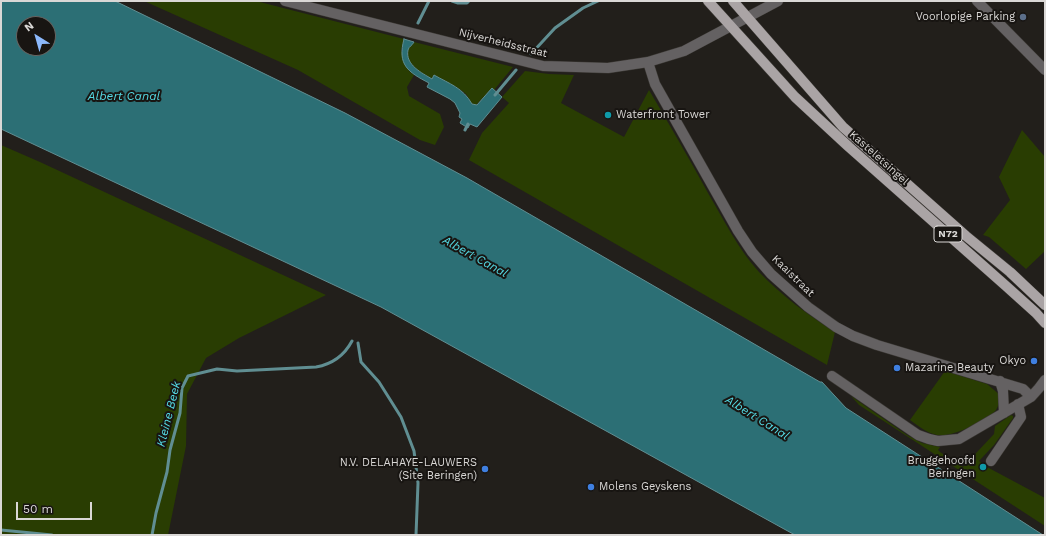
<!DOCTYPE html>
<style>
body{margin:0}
#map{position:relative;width:1046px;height:536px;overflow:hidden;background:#221f1b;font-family:"Work Sans",sans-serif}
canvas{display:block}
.frame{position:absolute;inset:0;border:2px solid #dad8d6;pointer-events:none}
.north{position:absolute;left:16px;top:16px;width:40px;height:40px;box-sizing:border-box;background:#181512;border:1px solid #666360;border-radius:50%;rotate:323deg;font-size:11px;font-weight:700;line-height:16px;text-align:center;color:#dad8d6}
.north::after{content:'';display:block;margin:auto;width:14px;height:18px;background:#8cb9fc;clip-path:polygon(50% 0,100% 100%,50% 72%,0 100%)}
.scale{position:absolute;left:16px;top:502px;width:76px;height:18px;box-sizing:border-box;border:2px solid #dad8d6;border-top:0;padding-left:5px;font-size:12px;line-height:14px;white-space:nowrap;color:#dad8d6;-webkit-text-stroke:3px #181512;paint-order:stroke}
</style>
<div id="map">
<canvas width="1046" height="536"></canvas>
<div class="frame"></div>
<div class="north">N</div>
<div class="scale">50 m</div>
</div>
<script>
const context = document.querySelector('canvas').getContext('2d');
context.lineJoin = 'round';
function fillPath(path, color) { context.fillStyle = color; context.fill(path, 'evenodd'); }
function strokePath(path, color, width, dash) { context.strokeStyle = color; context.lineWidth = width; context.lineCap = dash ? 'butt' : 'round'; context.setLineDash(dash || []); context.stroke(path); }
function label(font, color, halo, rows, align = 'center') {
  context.font = font + ' "Work Sans",sans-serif'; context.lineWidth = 4; context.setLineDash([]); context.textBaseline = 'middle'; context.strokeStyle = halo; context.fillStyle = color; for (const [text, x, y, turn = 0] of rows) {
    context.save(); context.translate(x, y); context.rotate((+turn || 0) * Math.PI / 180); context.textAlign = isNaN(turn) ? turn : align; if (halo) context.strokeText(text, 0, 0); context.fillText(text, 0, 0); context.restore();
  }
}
const green = new Path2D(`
 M144,1h112l148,38 -3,11 8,21 5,4 -7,12 2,9 31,18 4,13 -9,18 -15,-5 -122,-70z
 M414,42l99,25 -19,23 -2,-2 -16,17c-6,0 -6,-6 -10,-11 -7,-7 -23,-13 -32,-19l-2,4c-10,-6 -27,-14 -24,-29 1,-4 4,-4 6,-8z
 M525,71l24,3 25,1 -13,28 63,34 25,-47c20,34 40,68 59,103 16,27 30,56 51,79 23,24 49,43 76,60l-8,33 -358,-205 13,-27 27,-30 -7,-6z
 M1022,130l23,27v94l-19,18 -37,-32 -6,-2 27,-35 -11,-23z
 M1,145l39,17 286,133 -87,43 -33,20 -19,36 -1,52 -18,89h-167z
 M945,371l42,13 13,11c-1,6 -1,10 -4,15 -9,11 -45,28 -59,25 -10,-2 -19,-9 -27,-15z
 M851,396l56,39 15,8 18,4 -2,3 2,2 23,15 31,-33 1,-8 16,-11 2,1v2l-19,27 -15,16 3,2v3l2,2 3,-1 58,31v28l-186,-121z`);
const water = new Path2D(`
 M1,1h114l230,112 122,65 353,204h2l24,26 197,127h-248l-414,-228 -380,-178zM24,24h24v24h-24z
 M404,39l10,3c-2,4 -5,4 -6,8 -3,15 14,23 24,29l2,-4c16,9 29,13 38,29l5,1 15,-17 10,9 -25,30 -7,-3 -2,4 -8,-5 2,-4 -3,-2 1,-4 -5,-10 -5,-4 -23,-12 2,-4c-21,-11 -32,-18 -25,-44z`);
const stream = new Path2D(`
 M452,1l6,2h9l2,-2
 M418,23l11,-22
 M531,54l24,-26 28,-20 15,-7
 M495,95l21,-25
 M465,130l3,-6
 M358,343l3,19 18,20 22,35 13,34 4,32 -2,52
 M1,530l51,5
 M152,535l4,-22 11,-41 3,-22 10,-37 2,-25 6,-12 29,-7 20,2 79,-4c17,-3 28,-11 36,-26`);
const minor = new Path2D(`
 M285,1l258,65 65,2 40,-6 36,-11 94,-50
 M977,1l68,69
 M648,62l7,22 83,147 14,21 19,22 37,33 28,20 17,9 24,9 146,44 8,8
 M832,376l86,59 11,4 9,2 21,-2 72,-42 8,-9 6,-8
 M1000,381l3,10 1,22
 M991,461l30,-44 -3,-13`);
const major = new Path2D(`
 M708,1l87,96 54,50 157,139 30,27 9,10
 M733,1l110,126 123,109 44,36 35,33`);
const markers = [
 [1023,17,4,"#5c6f8a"],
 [608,115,4,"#0f9aa8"],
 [1034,361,4,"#3f7fe0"],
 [897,368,4,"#3f7fe0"],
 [983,467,4,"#0f9aa8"],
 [485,469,4,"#3f7fe0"],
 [591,487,4,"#3f7fe0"]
];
const shields = [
 [948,234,28]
];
const shieldNames = [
 ["N72",948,234]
];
const poiNames = [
 ["Voorlopige Parking",1015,17],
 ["Waterfront Tower",616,115,"left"],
 ["Okyo",1026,361],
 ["Mazarine Beauty",905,368,"left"],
 ["Bruggehoofd",975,461],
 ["Beringen",975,474],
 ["N.V. DELAHAYE-LAUWERS",477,463],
 ["(Site Beringen)",477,476],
 ["Molens Geyskens",599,487,"left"]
];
const streetNames = [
 ["Nijverheidsstraat",503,43,14],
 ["Kasteletsingel",879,158,42],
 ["Kaaistraat",793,276,44]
];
const waterNames = [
 ["Albert Canal",124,96],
 ["Albert Canal",475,257,29],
 ["Kleine Beek",169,414,-76],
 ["Albert Canal",757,418,32]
];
fillPath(green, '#293d02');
fillPath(water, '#2c6f75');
strokePath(water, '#608e92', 1);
strokePath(stream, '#608e92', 3);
strokePath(minor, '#3c3935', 11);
strokePath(major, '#3c3935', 11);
strokePath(minor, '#646162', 10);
strokePath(major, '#aaa4a5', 10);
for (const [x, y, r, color] of markers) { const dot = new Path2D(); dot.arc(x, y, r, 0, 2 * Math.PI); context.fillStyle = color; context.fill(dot); strokePath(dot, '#181512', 1.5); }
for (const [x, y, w] of shields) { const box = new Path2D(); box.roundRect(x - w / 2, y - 8, w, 16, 3); context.fillStyle = '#181512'; context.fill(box); strokePath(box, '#dad8d6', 1); }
label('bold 10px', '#dad8d6', null, shieldNames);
label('11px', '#dad8d6', '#181512', poiNames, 'right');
label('11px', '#dad8d6', '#181512', streetNames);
label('italic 12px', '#54d8e2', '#181512', waterNames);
</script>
